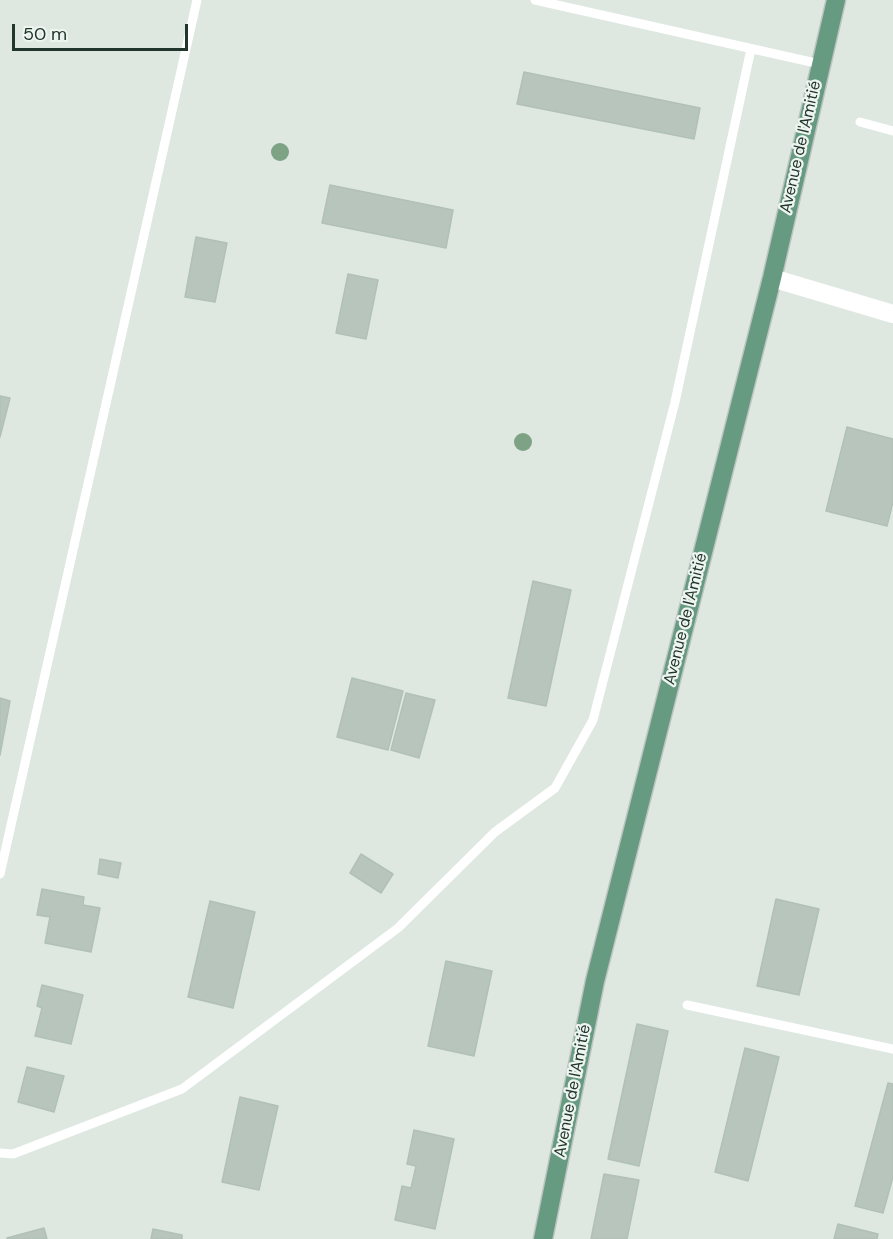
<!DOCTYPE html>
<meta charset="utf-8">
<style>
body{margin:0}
#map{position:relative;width:893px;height:1239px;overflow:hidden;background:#dee8e1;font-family:"DM Sans",sans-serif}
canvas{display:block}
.scale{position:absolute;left:12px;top:24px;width:176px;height:27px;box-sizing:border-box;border:3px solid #21362c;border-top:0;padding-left:8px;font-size:18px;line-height:21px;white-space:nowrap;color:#21362c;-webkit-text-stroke:4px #eef5f0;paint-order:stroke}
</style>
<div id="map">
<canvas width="893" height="1239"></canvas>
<div class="scale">50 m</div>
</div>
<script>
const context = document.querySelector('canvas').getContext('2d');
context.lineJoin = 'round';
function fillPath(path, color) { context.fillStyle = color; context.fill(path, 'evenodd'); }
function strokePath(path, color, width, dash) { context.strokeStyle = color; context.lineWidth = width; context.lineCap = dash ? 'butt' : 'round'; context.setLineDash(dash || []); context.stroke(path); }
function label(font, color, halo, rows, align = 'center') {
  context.font = font + ' "DM Sans",sans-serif'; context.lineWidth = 4.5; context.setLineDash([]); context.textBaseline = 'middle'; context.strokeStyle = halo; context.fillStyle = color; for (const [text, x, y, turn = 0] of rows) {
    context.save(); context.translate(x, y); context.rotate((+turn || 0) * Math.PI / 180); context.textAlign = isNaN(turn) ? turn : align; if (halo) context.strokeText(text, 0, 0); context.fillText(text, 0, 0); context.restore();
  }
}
const building = new Path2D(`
 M524,72l176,36 -6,31 -177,-35z
 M330,185l123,25 -7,38 -124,-25z
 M196,237l31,6 -12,59 -30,-5z
 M348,274l30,6 -12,59 -30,-6z
 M0,396l10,2 -10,39z
 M847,427l46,12v63l-6,24 -61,-15z
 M533,581l38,9 -25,116 -38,-8z
 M352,678l51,13 -15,59 -51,-13z
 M406,693l29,7 -16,58 -28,-8z
 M0,698l10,3 -10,54z
 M361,854l32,20 -12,19 -31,-20z
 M100,859l21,4 -3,15 -20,-4z
 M42,889l42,8 -1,8 17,3 -9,44 -46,-9 5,-26 -13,-2z
 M776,899l43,10 -20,86 -42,-9z
 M210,901l45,11 -22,96 -45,-11z
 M446,961l46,10 -18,85 -46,-10z
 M42,985l41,10 -12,49 -36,-8 7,-28 -5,-2z
 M637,1024l31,7 -29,135 -31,-7z
 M745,1048l34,9 -31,124 -33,-9z
 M27,1067l37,9 -10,36 -36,-10z
 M888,1083l5,1v93l-10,36 -28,-7z
 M240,1097l38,9 -19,84 -37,-8z
 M414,1130l40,9 -19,90 -40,-9 7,-34 9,2 5,-22 -9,-2z
 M604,1174l35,6 -12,59h-36z
 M838,1224l40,10 -1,5h-43z
 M44,1228l3,11h-40v-1z
 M153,1229l29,6v4h-31z`);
const service = new Path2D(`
 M535,0l285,64
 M860,122l33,9
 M0,874l197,-874
 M687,1005l206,44
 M0,1153l13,1 169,-65 216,-161 97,-96 60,-44 38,-68 82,-318 76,-353`);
const tertiary = new Path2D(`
 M772,278l121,36`);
const primary = new Path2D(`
 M543,1239l52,-258 177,-703 64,-278`);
const trees = [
 [280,152],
 [523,442]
];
const streetNames = [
 ["Avenue de l'Amitié",801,147,-77],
 ["Avenue de l'Amitié",686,619,-76],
 ["Avenue de l'Amitié",573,1091,-79]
];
fillPath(building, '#b7c5bd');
strokePath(building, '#b1c1b7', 1.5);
strokePath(primary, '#bcc3c0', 21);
strokePath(service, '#fff', 9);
strokePath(tertiary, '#fff', 18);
strokePath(primary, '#669a81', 18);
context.fillStyle = '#7ea284';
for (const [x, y] of trees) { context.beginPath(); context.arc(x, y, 9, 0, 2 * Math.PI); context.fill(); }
label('16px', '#21362c', '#eef5f0', streetNames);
</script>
